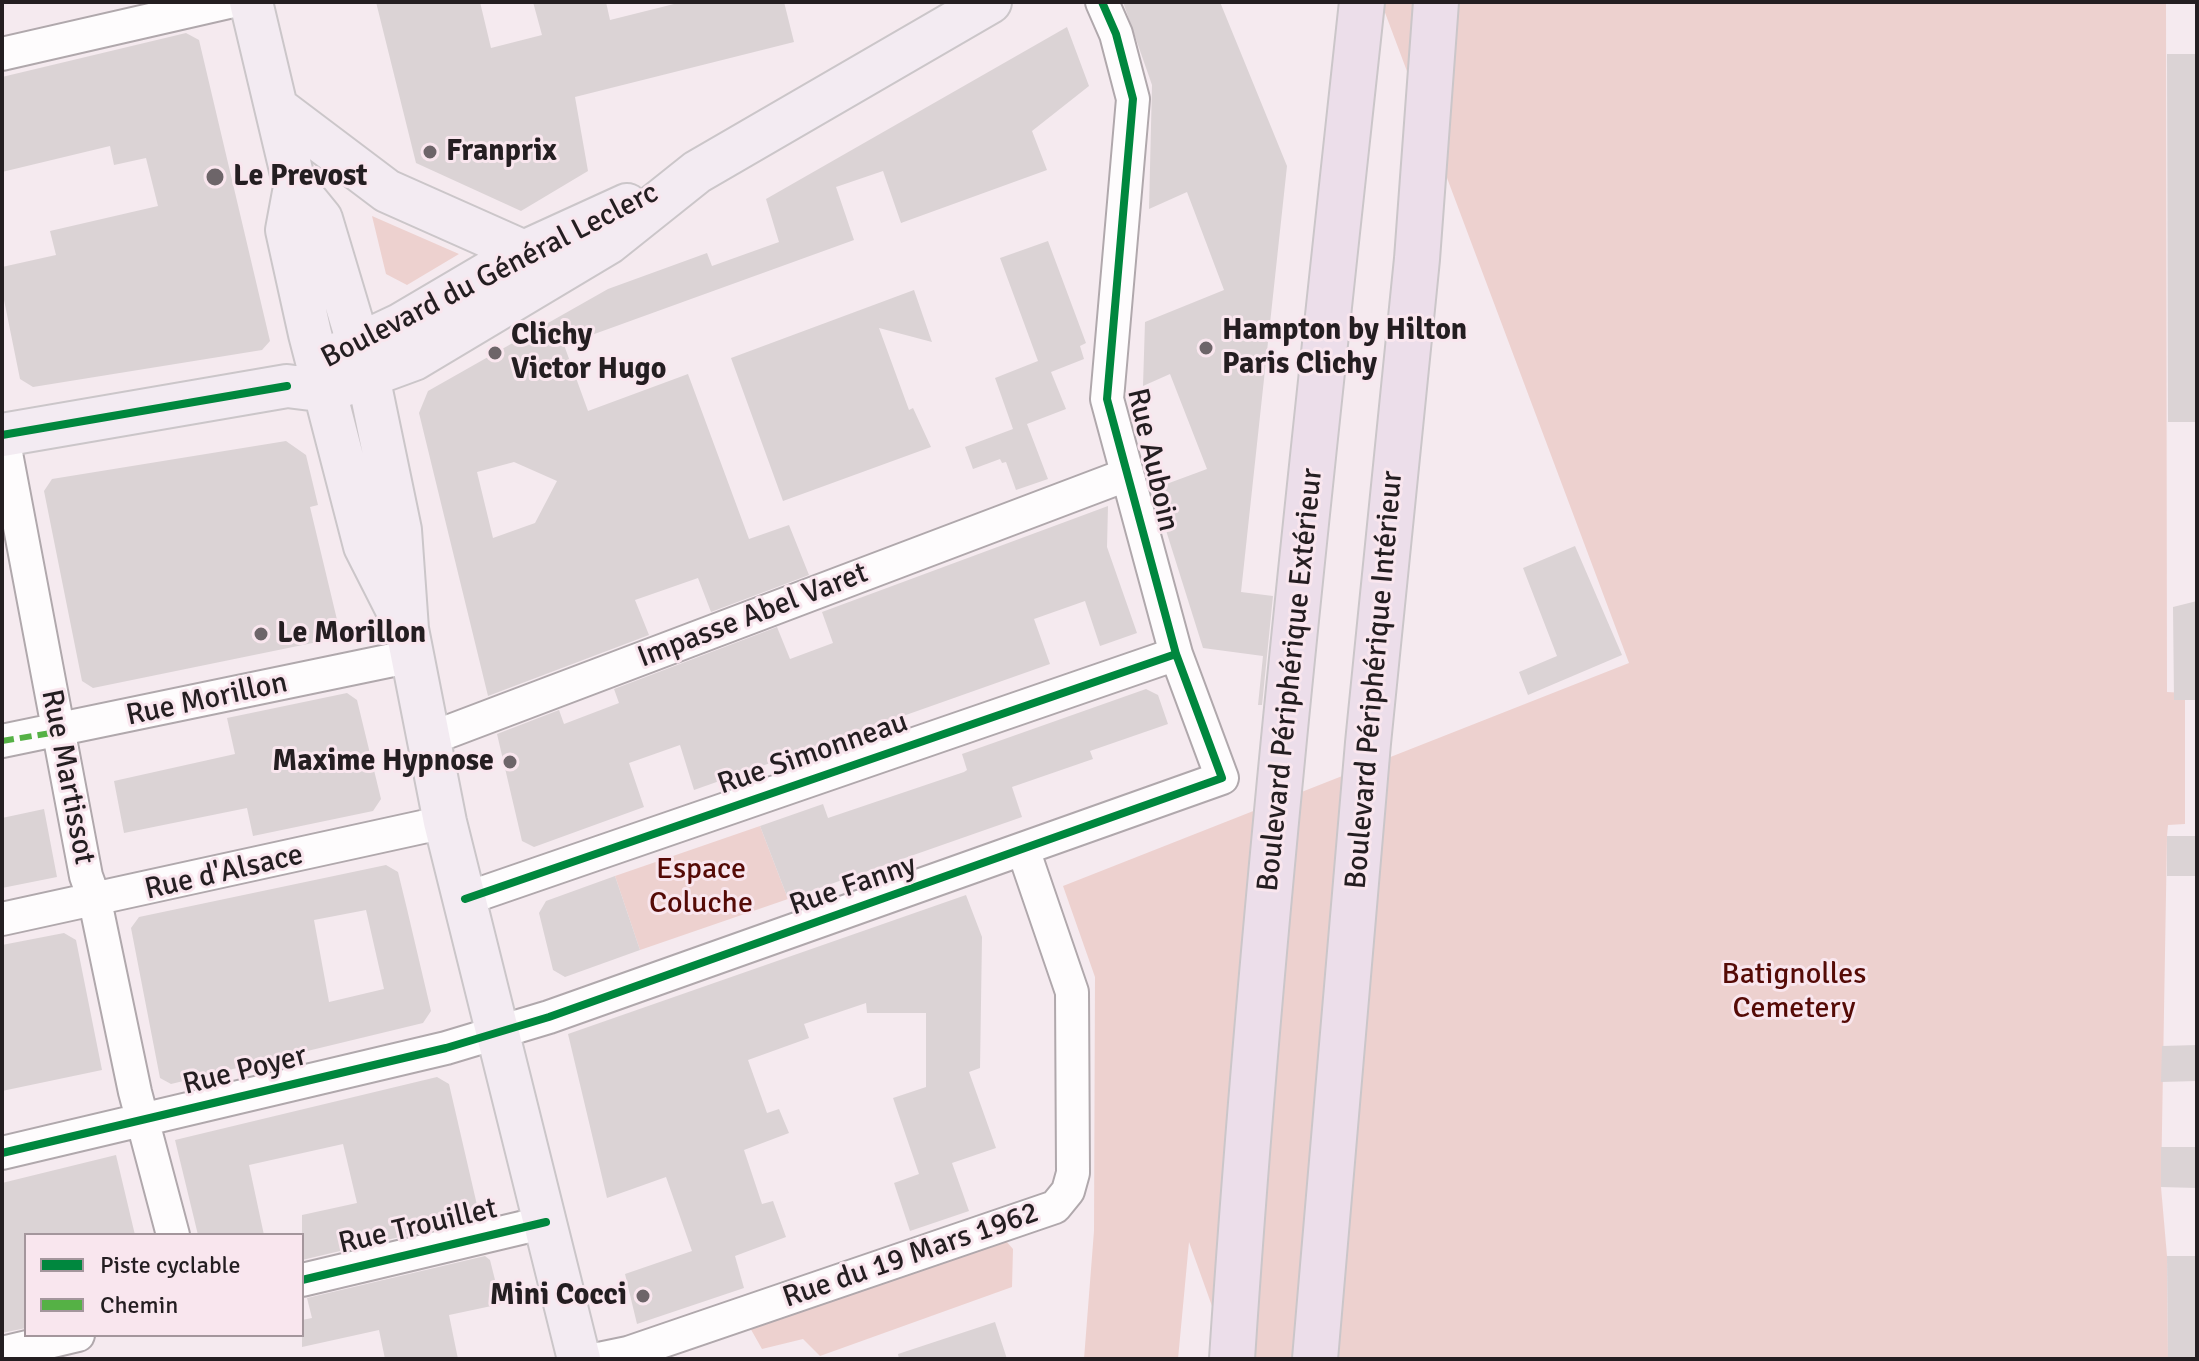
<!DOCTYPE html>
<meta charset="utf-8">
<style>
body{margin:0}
#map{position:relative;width:2199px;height:1361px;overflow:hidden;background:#f5eaef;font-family:Signika,sans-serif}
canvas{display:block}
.frame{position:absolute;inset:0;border:4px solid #241e21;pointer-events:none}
.legend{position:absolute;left:24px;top:1233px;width:280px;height:104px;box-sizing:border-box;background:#f9e6ee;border:2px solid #a4969c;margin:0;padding:10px 14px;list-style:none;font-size:24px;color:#241e21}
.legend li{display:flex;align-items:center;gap:16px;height:40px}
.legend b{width:40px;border:2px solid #a4969c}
</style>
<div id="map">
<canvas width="2199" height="1361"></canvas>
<div class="frame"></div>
<ul class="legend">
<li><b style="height:10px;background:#00873e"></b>Piste cyclable</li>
<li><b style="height:10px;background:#55b145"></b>Chemin</li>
</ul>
</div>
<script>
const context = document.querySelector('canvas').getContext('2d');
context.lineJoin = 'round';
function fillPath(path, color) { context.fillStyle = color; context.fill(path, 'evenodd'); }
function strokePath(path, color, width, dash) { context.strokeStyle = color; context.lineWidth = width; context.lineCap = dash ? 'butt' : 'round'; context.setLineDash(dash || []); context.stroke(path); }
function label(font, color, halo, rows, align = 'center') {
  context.font = font + ' Signika,sans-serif'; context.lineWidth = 6; context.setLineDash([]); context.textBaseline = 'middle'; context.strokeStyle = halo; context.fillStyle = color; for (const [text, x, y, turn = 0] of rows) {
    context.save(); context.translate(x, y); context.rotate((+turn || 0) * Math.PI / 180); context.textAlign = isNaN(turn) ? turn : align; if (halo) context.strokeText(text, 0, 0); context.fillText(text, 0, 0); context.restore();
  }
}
const green = new Path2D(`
 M1381,2h785l1,690 18,1v131l-17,1 -1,11 -6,351 6,69 1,103h-937l-42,-117 -11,117h-94l10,-128 1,-254 -32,-91 566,-223z
 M372,216l87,38 -52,31 -21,-11z
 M760,826l28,73 -148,51 -25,-74z
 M995,1241h11l7,8 -1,38 -192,69 -17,-17 -41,10 -13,-23z`);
const building = new Path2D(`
 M376,2h104l11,46 51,-13 -9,-33h73l4,18 72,-18h102l10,40 -219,55 13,74 -67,40 -105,-48z
 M1123,2h97l67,164 -46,426 32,4 -11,109h-4l5,-49 -60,-8 -50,-159 54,-20 -37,-95 -27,12 2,-64 79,-32 -37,-98 -38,17 3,-124z
 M1067,27l22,59 -57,45 15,39 -146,53 -18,-52 -47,16 18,53 -290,105 24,66 100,-37 61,165 40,-14 20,50 -98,37 -13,-34 -63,22 14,35 -161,61 -69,-283 9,-22 180,-102 99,-36 5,13 67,-24 -13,-43zM514,462l43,19 -22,42 -42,15 -16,-66z
 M186,33l13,7 71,301 -8,9 -229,37 -13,-8 -18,-89v-23l54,-12 -6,-24 108,-25 -12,-48 -32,7 -4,-19 -108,26v-95z
 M2167,54h30v368h-29z
 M1048,241l38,102 -6,3 4,13 -33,13 15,37 -39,15 21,55 -32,11 -10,-28 -4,1 -2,-4 -27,10 -8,-22 48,-18 -18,-51 43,-17 -38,-103z
 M914,290l18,52 -53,-14 30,82 4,-2 18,39 -148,54 -52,-143z
 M286,441l20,14 12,50 -8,2 29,121 -7,11 -239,49 -11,-7 -38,-190 8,-12z
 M1108,506l-1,41 30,86 -37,13 -15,-45 -51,18 16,45 -356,126 -14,-45 -51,18 15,44 -110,40 -12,-6 -25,-107 62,-24 5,14 55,-21 -5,-14 163,-62 13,32 43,-16 -11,-31z
 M1575,546l47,109 -94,40 -9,-23 38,-16 -34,-88z
 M2197,601v99h-23l-1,-93z
 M1146,689l12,6 10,29 -78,27 3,8 -81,28 10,30 -234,82 -28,-73 63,-22 5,14 136,-46 3,-2 -5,-16z
 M347,693l10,7 24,99 -8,12 -120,25 -6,-28 -123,25 -10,-52 121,-27 -8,-36z
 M44,809l13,68 -55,11v-70z
 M2167,836h30v40h-30z
 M386,865l12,7 9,37 24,102 -8,12 -252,61 -11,-6 -29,-150 8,-11zM366,910l18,79 -55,13 -15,-82z
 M615,876l25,74 -75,27 -12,-7 -14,-57 7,-12z
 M966,895l16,42 -2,131 -11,4 27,76 -44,15 17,48 -59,20 -16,-48 25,-9 -26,-76 33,-11v-74h-59l-1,-10 -62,21 5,14 -61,22 19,53 12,-4 10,24 -45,17 18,54 11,-3 13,36 -51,19 9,32 -107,36 -12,-50 67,-23 -26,-74 -59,21 -39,-164z
 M64,933l12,7 26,130 -100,21v-146z
 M2197,1045v36l-36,1 1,-36z
 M437,1077l12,7 31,134 -178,42v-45l55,-12 -14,-59 -94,21 15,70h-66l-23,-95z
 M2161,1147h36v41l-36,-1z
 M116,1155l19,80h-109v93l-24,5v-150z
 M485,1256l5,4 11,44 -52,11 9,44h-73l-6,-29 -77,17v-27l10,-2 -5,-20z
 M2167,1256h30v103h-29z
 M995,1322l12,37h-108l-1,-5z`);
const minor = new Path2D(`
 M2,54l227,-52
 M2,432l84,444 9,25 40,191 38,143
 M429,739l697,-264
 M2,741l410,-85
 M465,899l711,-245
 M2,919l443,-97
 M2,1153l444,-105 103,-31 673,-239 -46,-124 -69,-255 26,-300 -17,-65 -14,-32
 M302,1280l244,-58
 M2,1353l76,-18
 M599,1359l29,-6 427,-146 13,-16 5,-18 -1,-181 -48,-140`);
const major = new Path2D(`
 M251,2l44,185 -8,43 23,104 55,212 34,67
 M277,108l110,83 137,61
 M295,187l26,32 47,157 32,154 7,99 38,193 134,537
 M334,356l66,-31 124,-73 103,-47
 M2,435l285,-49 40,5 87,-32 194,-116 89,-71 293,-170`);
const highway = new Path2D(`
 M1232,1359c30,-454 81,-905 130,-1357
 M1315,1359l53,-616 49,-484 19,-257`);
const quiet = new Path2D(`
 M2,741l55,-9`);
const cycleway = new Path2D(`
 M2,435l285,-49
 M465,899l711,-245
 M2,1153l444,-105 103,-31 673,-239 -46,-124 -69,-255 26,-300 -17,-65 -14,-32
 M302,1280l244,-58`);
const markers = [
 [430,152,8,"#6d6569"],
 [215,177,10,"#6d6569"],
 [1206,348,8,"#6d6569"],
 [495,353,8,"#6d6569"],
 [261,634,8,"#6d6569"],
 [510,762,8,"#6d6569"],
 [643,1296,8,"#6d6569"]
];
const poiNames = [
 ["Franprix",446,152],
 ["Le Prevost",233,177],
 ["Hampton by Hilton",1222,331],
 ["Paris Clichy",1222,365],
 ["Clichy",511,336],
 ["Victor Hugo",511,370],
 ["Le Morillon",277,634],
 ["Maxime Hypnose",494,762,"right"],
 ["Mini Cocci",627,1296,"right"]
];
const streetNames = [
 ["Boulevard du Général Leclerc",490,276,-27],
 ["Rue Auboin",1152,460,77],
 ["Impasse Abel Varet",753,616,-21],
 ["Boulevard Périphérique Extérieur",1291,680,-84],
 ["Boulevard Périphérique Intérieur",1375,680,-85],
 ["Rue Morillon",207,700,-12],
 ["Rue Simonneau",813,754,-19],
 ["Rue Martissot",67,777,79],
 ["Rue d'Alsace",224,873,-13],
 ["Rue Fanny",853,886,-19],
 ["Rue Poyer",245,1071,-14],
 ["Rue Trouillet",418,1227,-13],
 ["Rue du 19 Mars 1962",911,1256,-19]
];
const parkNames = [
 ["Espace",701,870],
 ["Coluche",701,904],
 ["Batignolles",1794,975],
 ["Cemetery",1794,1009]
];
fillPath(green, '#edd1cf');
fillPath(building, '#dbd3d5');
strokePath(minor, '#b0a8ac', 36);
strokePath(major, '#cbc6c9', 46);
strokePath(highway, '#cbc6c9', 48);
strokePath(minor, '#fefcfd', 32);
strokePath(major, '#f3ebf2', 42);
strokePath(highway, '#ecdeea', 44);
strokePath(quiet, '#55b145', 6, [12, 6]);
strokePath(cycleway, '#00873e', 8);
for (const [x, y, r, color] of markers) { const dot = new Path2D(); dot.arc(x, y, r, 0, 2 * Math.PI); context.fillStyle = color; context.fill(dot); strokePath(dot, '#f9e6ee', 3); }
label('bold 30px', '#241e21', '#f9e6ee', poiNames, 'left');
label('30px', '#241e21', '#f9e6ee', streetNames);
label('30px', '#550a06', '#f9e6ee', parkNames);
</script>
